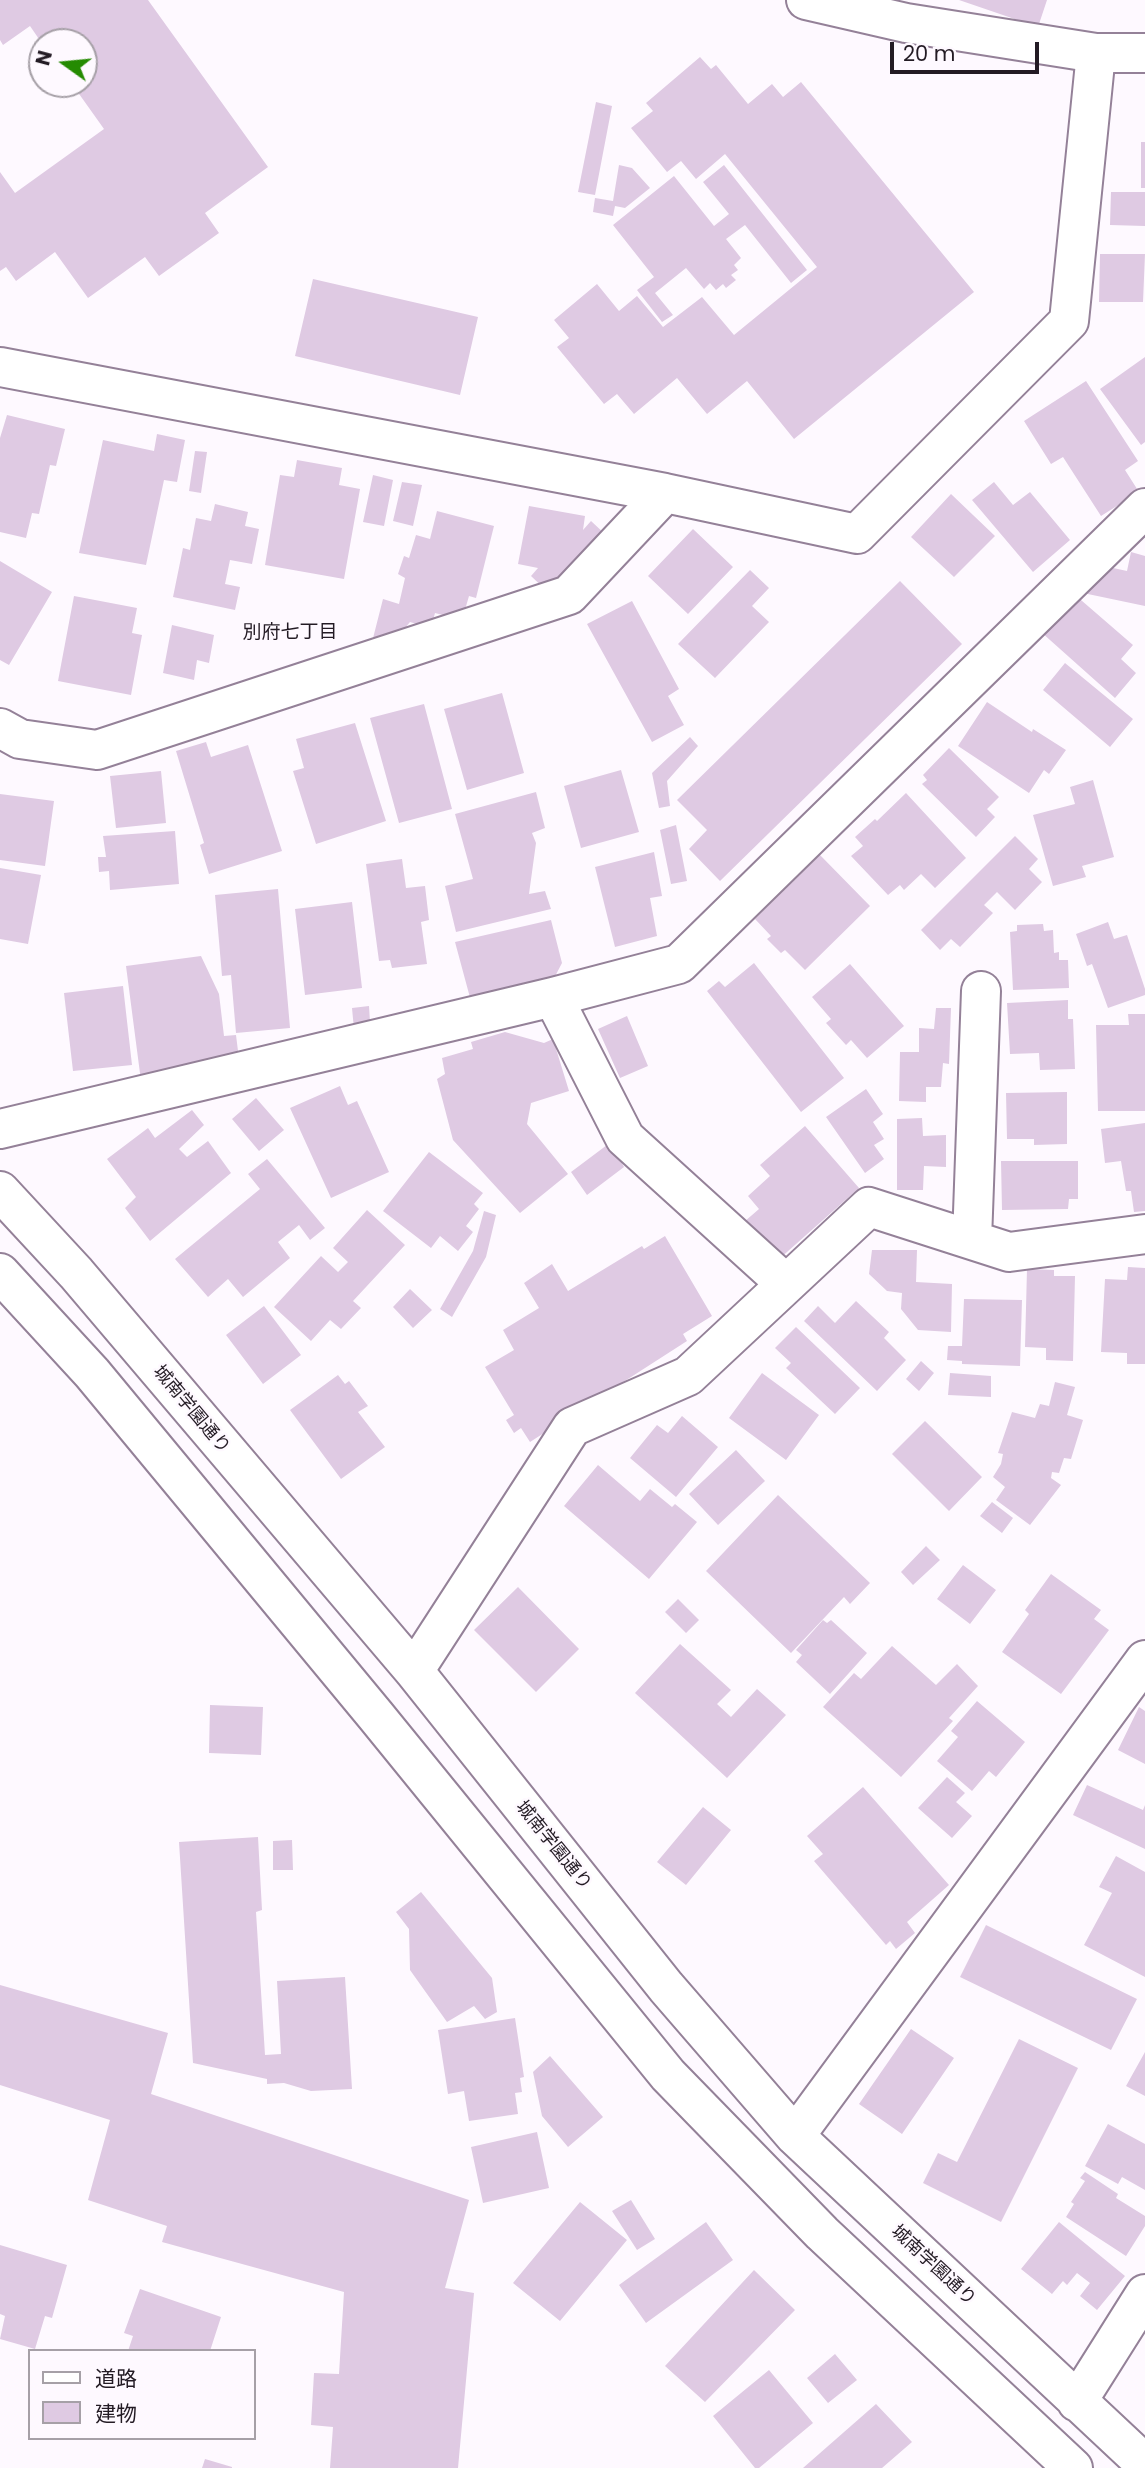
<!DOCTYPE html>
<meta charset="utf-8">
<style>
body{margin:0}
#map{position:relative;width:1145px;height:2468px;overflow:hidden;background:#fef9ff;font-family:Poppins,"Noto Sans JP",sans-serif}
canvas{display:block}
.legend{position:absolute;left:28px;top:2349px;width:228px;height:91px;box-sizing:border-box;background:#fef9ff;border:2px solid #a6a0a7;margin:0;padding:9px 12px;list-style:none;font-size:21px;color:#231b24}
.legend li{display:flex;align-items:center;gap:14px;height:35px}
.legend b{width:35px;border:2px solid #a6a0a7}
.north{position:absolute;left:28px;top:28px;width:70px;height:70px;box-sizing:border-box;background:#fef9ff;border:2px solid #a6a0a7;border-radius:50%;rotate:285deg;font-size:19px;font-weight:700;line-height:28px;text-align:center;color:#231b24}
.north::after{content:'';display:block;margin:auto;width:24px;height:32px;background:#258b02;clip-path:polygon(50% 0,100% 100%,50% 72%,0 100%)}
.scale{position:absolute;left:890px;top:42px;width:149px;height:32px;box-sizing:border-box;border:4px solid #231b24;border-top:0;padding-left:9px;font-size:21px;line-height:24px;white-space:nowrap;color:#231b24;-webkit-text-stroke:5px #fef9ff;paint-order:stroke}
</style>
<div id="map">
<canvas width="1145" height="2468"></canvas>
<ul class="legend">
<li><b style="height:9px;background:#fff"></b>道路</li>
<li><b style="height:19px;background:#dfcae3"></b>建物</li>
</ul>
<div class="north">N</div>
<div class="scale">20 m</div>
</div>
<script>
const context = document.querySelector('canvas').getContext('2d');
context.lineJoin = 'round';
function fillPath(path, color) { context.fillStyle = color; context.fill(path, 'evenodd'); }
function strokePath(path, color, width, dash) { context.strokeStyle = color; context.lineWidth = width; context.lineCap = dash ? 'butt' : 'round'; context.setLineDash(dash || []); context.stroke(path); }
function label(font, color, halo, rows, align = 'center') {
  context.font = font + ' Poppins,"Noto Sans JP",sans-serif'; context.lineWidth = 5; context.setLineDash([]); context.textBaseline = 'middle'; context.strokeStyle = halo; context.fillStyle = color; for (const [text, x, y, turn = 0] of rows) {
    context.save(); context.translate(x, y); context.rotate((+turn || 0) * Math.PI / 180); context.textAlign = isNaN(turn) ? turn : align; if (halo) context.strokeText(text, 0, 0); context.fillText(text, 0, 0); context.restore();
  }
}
const building = new Path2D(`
 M0,0h148l120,167 -63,46 14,20 -60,43 -14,-19 -57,41 -33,-46 -39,29 -10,-14 -6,4v-99l15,21 89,-64 -32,-45h12v-42h-43l-11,-16 -27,19 -3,-5z
 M959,0h88l-9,27z
 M700,57l11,12 5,-4 32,39 24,-20 11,13 18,-15 173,210 -180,147 -47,-58 -40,33 -30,-36 -43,36 -17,-20 -13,10 -47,-57 12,-9 -15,-18 43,-36 22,27 18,-15 26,31 39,-30 32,38 83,-68 -92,-113 -29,25 -15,-18 -14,11 -36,-44 22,-17 -7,-8z
 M596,102l16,4 -17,89 -17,-3z
 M1141,142h4v46h-4z
 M619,165l13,3 18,20 -25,20 -10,-2 -2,10 -20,-4 2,-14 18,3z
 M724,165l83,105 -16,13 -46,-58 -19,14 15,19 -7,7 4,5 -7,5 5,5 -10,8 -3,-4 -7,6 -6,-7 -6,6 -18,-21 -31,25 18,22 -11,7 -25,-32 17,-13 -41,-52 61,-49 40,50 15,-12 -26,-32z
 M1111,192h34v34l-35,-1z
 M1100,254h45l-2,48h-44z
 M313,279l165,38 -18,78 -165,-39z
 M1145,357v85l-4,3 -41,-56z
 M1086,381l52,80 -13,9 14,22 -38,24 -38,-59 -12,7 -27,-43z
 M7,415l58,14 -9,37 -6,-1 -11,49 -7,-1 -6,25 -26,-6v-94z
 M157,434l28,6 -8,42 -13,-2 -18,85 -67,-12 24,-113 51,11z
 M195,451l12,1 -6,41 -12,-2z
 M297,460l45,8 -3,17 21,4 -16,90 -79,-14 15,-90 14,2z
 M373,475l20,5 -9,46 -21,-4z
 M402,482l20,3 -9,41 -20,-5z
 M994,482l19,23 17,-13 40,48 -37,32 -61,-72z
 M951,494l44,42 -41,41 -43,-40z
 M215,504l33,8 -3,14 14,3 -7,35 -22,-4 -5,24 15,3 -5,23 -62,-13 10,-49 7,2 6,-32 15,3z
 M529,506l56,10 -2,14 8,-9 15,14 -55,60 -20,-19 7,-8 -20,-4z
 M437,511l57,15 -18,72 -7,-2 -7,24 -27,-7 -4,15 -21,-6 -16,19 -23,5 12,-47 16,5 6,-26 -7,-4 6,-18 5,2 7,-23 14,4z
 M693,529l40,38 -45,47 -40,-38z
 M1131,552l14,4v50l-62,-13 7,-30 37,8z
 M0,561l52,31 -43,73 -9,-5z
 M750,570l19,18 -17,18 17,16 -54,56 -37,-34z
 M900,581l62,63 -242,237 -31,-32 18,-19 -30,-30z
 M1074,594l59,51 -12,14 15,14 -21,25 -74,-66z
 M74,596l63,12 -5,25 10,2 -11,60 -73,-14z
 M632,601l47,88 -11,7 16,29 -32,17 -65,-118z
 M172,625l42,10 -5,28 -12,-3 -3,20 -31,-7z
 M1065,663l68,56 -23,28 -67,-57z
 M502,693l22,80 -57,17 -23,-81z
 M987,702l45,30 1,-3 33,21 -17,24 -5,-4 -15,23 -71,-47z
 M424,704l28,105 -53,14 -29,-105z
 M355,723l31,98 -70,23 -23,-73 11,-3 -8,-29z
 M690,737l8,9 -31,35 3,25 -11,2 -7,-35z
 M206,742l5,15 37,-12 34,106 -73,23 -9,-29 4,-2 -28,-92z
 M949,748l50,49 -12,12 8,8 -19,20 -54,-53 5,-4 -4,-5z
 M621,770l18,62 -58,16 -17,-62z
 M161,771l5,52 -50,5 -6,-52z
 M1093,780l21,77 -32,9 4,11 -33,9 -20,-71 42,-11 -5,-17z
 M536,792l9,36 -13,5 4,10 -7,51 16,-3 6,18 -95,23 -11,-46 28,-7 -18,-65z
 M906,793l60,65 -31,30 -14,-14 -17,16 -4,-5 -12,10 -37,-39 12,-10 -8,-9 20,-18 2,2z
 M0,794l54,7 -9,65 -45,-6z
 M676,825l11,56 -16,3 -11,-54z
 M175,831l4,53 -69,6 -1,-19 -10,1 -1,-15h8l-3,-21z
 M1015,836l23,23 -9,10 13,13 -27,28 -18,-18 -13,13 9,8 -33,34 -9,-8 -11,11 -19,-20z
 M654,852l8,44 -12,2 7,38 -42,11 -20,-80z
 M820,855l50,51 -65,64 -20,-20 -4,3 -14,-14 4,-3 -16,-17z
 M402,859l4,29 19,-2 4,34 -8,2 6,42 -35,4 -2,-8 -11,1 -13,-97z
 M0,868l41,7 -13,69 -28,-5z
 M278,889l12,139 -54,5 -5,-58 -9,1 -7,-81z
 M352,902l10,86 -57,7 -10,-86z
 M551,920l11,43 -11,21 -79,21 -17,-63z
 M1108,922l6,17 13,-4 18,54v6l-37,13 -16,-44 -5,2 -11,-32z
 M1043,924l1,7 9,-1 1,23 5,-1v8h9l1,28 -56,2 -3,-58 7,-1v-6z
 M201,956l18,38 5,42 12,-1 4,32 -99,14 -15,-115z
 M754,963l90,115 -43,34 -94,-121 12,-10 6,6z
 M850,964l54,62 -37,32 -16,-18 -5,5 -20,-22 5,-4 -19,-22z
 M123,986l9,79 -59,6 -9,-78z
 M1068,1000v19h5l2,50 -35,1 -1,-17 -29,1 -3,-51z
 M369,1006l2,33 -16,1 -3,-32z
 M936,1008h15l-2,56 -6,-1 -2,24h-15v15l-27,-1 1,-49h19v-24l15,1z
 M1128,1014h17v97h-47l-2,-86h33z
 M627,1016l21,50 -28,12 -22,-49z
 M505,1032l39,11 9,-4 16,52 -38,12 -4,21 41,50 -48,39 -67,-73 -16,-61 8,-5 -3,-16 31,-9 -2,-7z
 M340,1086l8,19 9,-4 32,71 -58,26 -41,-90z
 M866,1089l17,25 -10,8 11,17 -10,6 10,14 -19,14 -39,-56z
 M1067,1092v52l-33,1v-6h-27l-1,-46z
 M256,1098l28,32 -25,21 -27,-32z
 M192,1110l12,15 -25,24 8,8 21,-16 23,32 -81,68 -25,-33 11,-11 -29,-38 41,-31 7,10z
 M922,1118l1,18 23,-1v32l-22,-1 -1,24h-26v-71z
 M1145,1123v88l-11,1 -3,-21h-5l-5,-30 -16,2 -4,-34z
 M805,1126l54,62 -81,72 -34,-38 15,-13 -11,-13 22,-20 -10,-11z
 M611,1142l13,25 -37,28 -16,-23z
 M429,1152l54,41 -9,11 5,5 -13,17 7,6 -15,19 -18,-15 -9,12 -48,-37z
 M267,1159l58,69 -15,12 -11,-15 -21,17 12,16 -47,39 -15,-18 -20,18 -33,-38 85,-70 -12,-15z
 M1001,1161h77v38h-9l-1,10 -66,1z
 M367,1210l38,35 -52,56 8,7 -20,21 -11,-9 -19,21 -37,-34 47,-51 17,16 10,-10 -15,-14z
 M484,1211l12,4 -10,42 -34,60 -12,-8 33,-58z
 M665,1236l47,80 -29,18 4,7 -157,101 -9,-14 -7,5 -8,-13 8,-5 -29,-48 29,-17 -11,-20 36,-22 -15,-25 28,-19 16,27 74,-45 2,3z
 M872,1250h45l-1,32 36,2 -1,48 -33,-2 -17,-21 1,-16 -15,-2 -18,-17z
 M1128,1267l17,1v96h-18v-11l-26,-1 4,-73 22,1z
 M1027,1269l27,1v6h21l-2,85 -27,-1v-12l-21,-1z
 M410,1289l22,21 -19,18 -20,-21z
 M964,1299l58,1 -2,66 -58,-2v-3l-15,-1 1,-14h14z
 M856,1301l33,31 -5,6 22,22 -29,31 -73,-70 14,-15 17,17z
 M264,1306l37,49 -38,29 -37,-49z
 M796,1327l64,61 -25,26 -49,-46 5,-5 -16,-15z
 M921,1361l13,12 -15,18 -13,-12z
 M762,1373l57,42 -33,45 -57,-42z
 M950,1373l41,3v21l-43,-2z
 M338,1375l7,9 4,-3 19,25 -10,6 27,35 -44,32 -51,-69z
 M1055,1382l20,5 -8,28 16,5 -12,39 -7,-1 -5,15 -7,-1 -1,6 10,7 -31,40 -34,-25 9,-13 -12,-10 8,-13 2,-10 -5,-1 14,-41 23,6 5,-14 9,2z
 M682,1416l36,31 -42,50 -46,-39 27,-33 11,8z
 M925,1421l57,56 -33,34 -57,-57z
 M736,1450l29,31 -47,44 -29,-31z
 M598,1465l42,36 10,-12 22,18 3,-3 22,18 -48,57 -85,-73z
 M778,1495l92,88 -20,21 -6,-7 -53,56 -85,-82z
 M992,1502l21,16 -11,15 -22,-17z
 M926,1546l14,14 -27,25 -12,-13z
 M963,1565l33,25 -26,34 -33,-25z
 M1051,1574l50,36 -7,9 15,11 -48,64 -59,-42 27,-38 -4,-4z
 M518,1587l61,62 -43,43 -62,-62z
 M678,1599l21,21 -13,13 -21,-21z
 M823,1620l4,3 4,-3 36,33 -37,41 -34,-32 6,-7 -6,-5z
 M680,1644l51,46 -14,14 14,13 26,-28 29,26 -59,63 -92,-85z
 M892,1646l44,39 21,-21 21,22 -29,32 4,3 -52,56 -78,-70 31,-34 7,6z
 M977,1701l48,41 -29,35 -7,-6 -17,20 -35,-30 21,-24 -7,-6z
 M210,1705l53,2 -2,48 -52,-2z
 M1139,1707l6,4v53l-27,-14z
 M947,1777l18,16 -9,9 16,14 -20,22 -34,-30z
 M1087,1785l56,25 2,-5v44l-72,-34z
 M863,1787l86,98 -42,37 8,11 -19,16 -6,-8 -4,4 -72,-84 9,-7 -16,-18z
 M703,1807l28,23 -45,55 -29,-23z
 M258,1837l4,73 -6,2 9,143 16,-1 -4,-73 68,-4 7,112 -41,2 -27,-8 -17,1v-5l-74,-16 -14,-221z
 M292,1840l1,30h-20v-29z
 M1116,1856l29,16v105l-61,-32 28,-52 -13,-6z
 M421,1892l71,86 5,34 -12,7 -11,-13 -27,16 -37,-52 -1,-41 -13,-17z
 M986,1925l151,74 -26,51 -151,-73z
 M0,1985l168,48 -17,61 318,106 -24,88 29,5 -16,175h-128l3,-41 -22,-2 3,-52 25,1 5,-82 -182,-50 5,-16 -79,-26 22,-80 -110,-35z
 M515,2018l9,59 -4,1 2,14 -7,1 3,21 -49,7 -5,-30 -16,3 -10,-64z
 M911,2029l43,29 -52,76 -43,-30z
 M1019,2039l59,29 -77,154 -78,-39 15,-30 19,9z
 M1145,2052v44l-19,-10z
 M550,2056l53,61 -35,30 -26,-31 -9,-44z
 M1108,2124l37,20v46l-23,-13 -4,7 -33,-18z
 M537,2132l12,56 -66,15 -12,-56z
 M1085,2172l33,22 -2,4 29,18v10l-19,30 -60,-39 8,-13 -3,-2 14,-21 -5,-3z
 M631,2200l24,39 -18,11 -25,-39z
 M580,2202l47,38 -67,81 -47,-38z
 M706,2222l27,38 -87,63 -27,-38z
 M1059,2222l66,54 -28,34 -17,-14 10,-13 -13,-10 -10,12 -4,-4 -11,13 -31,-25z
 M0,2245l67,20 -15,53 -7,-2 -10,33 -35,-10 5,-23 -5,-2z
 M754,2270l41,40 -90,92 -40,-36z
 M140,2289l81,28 -11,34h-82l5,-15 -9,-3z
 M835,2354l22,26 -29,23 -21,-25z
 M769,2370l44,53 -54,45h-4l-42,-52z
 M876,2404l36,38 -30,26h-79z
 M205,2459l27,8v1h-30z`);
const minor = new Path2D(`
 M806,0l100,23 190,30h49
 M0,367l665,126 192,41 212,-213 27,-268
 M0,728l20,11 77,11 472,-155 96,-102
 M553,997l72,141 161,146
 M0,1129l553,-132 126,-33 466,-456
 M0,1191l76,82 338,398 252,316 129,149 350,328
 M972,1240l9,-249
 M0,1273l92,100 284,343 292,359 154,158 251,235
 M414,1671l158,-244 116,-51 181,-169 140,45 136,-18
 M795,2136l350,-476
 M1077,2402l68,-108`);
const streetNames = [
 ["城南学園通り",191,1410,50],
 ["城南学園通り",553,1846,51],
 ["城南学園通り",933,2266,43]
];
const neighbourhoodNames = [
 ["別府七丁目",290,633]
];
fillPath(building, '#dfcae3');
strokePath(minor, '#948198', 42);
strokePath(minor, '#fff', 38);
label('18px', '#231b24', '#fef9ff', streetNames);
label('19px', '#231b24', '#fef9ff', neighbourhoodNames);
</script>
